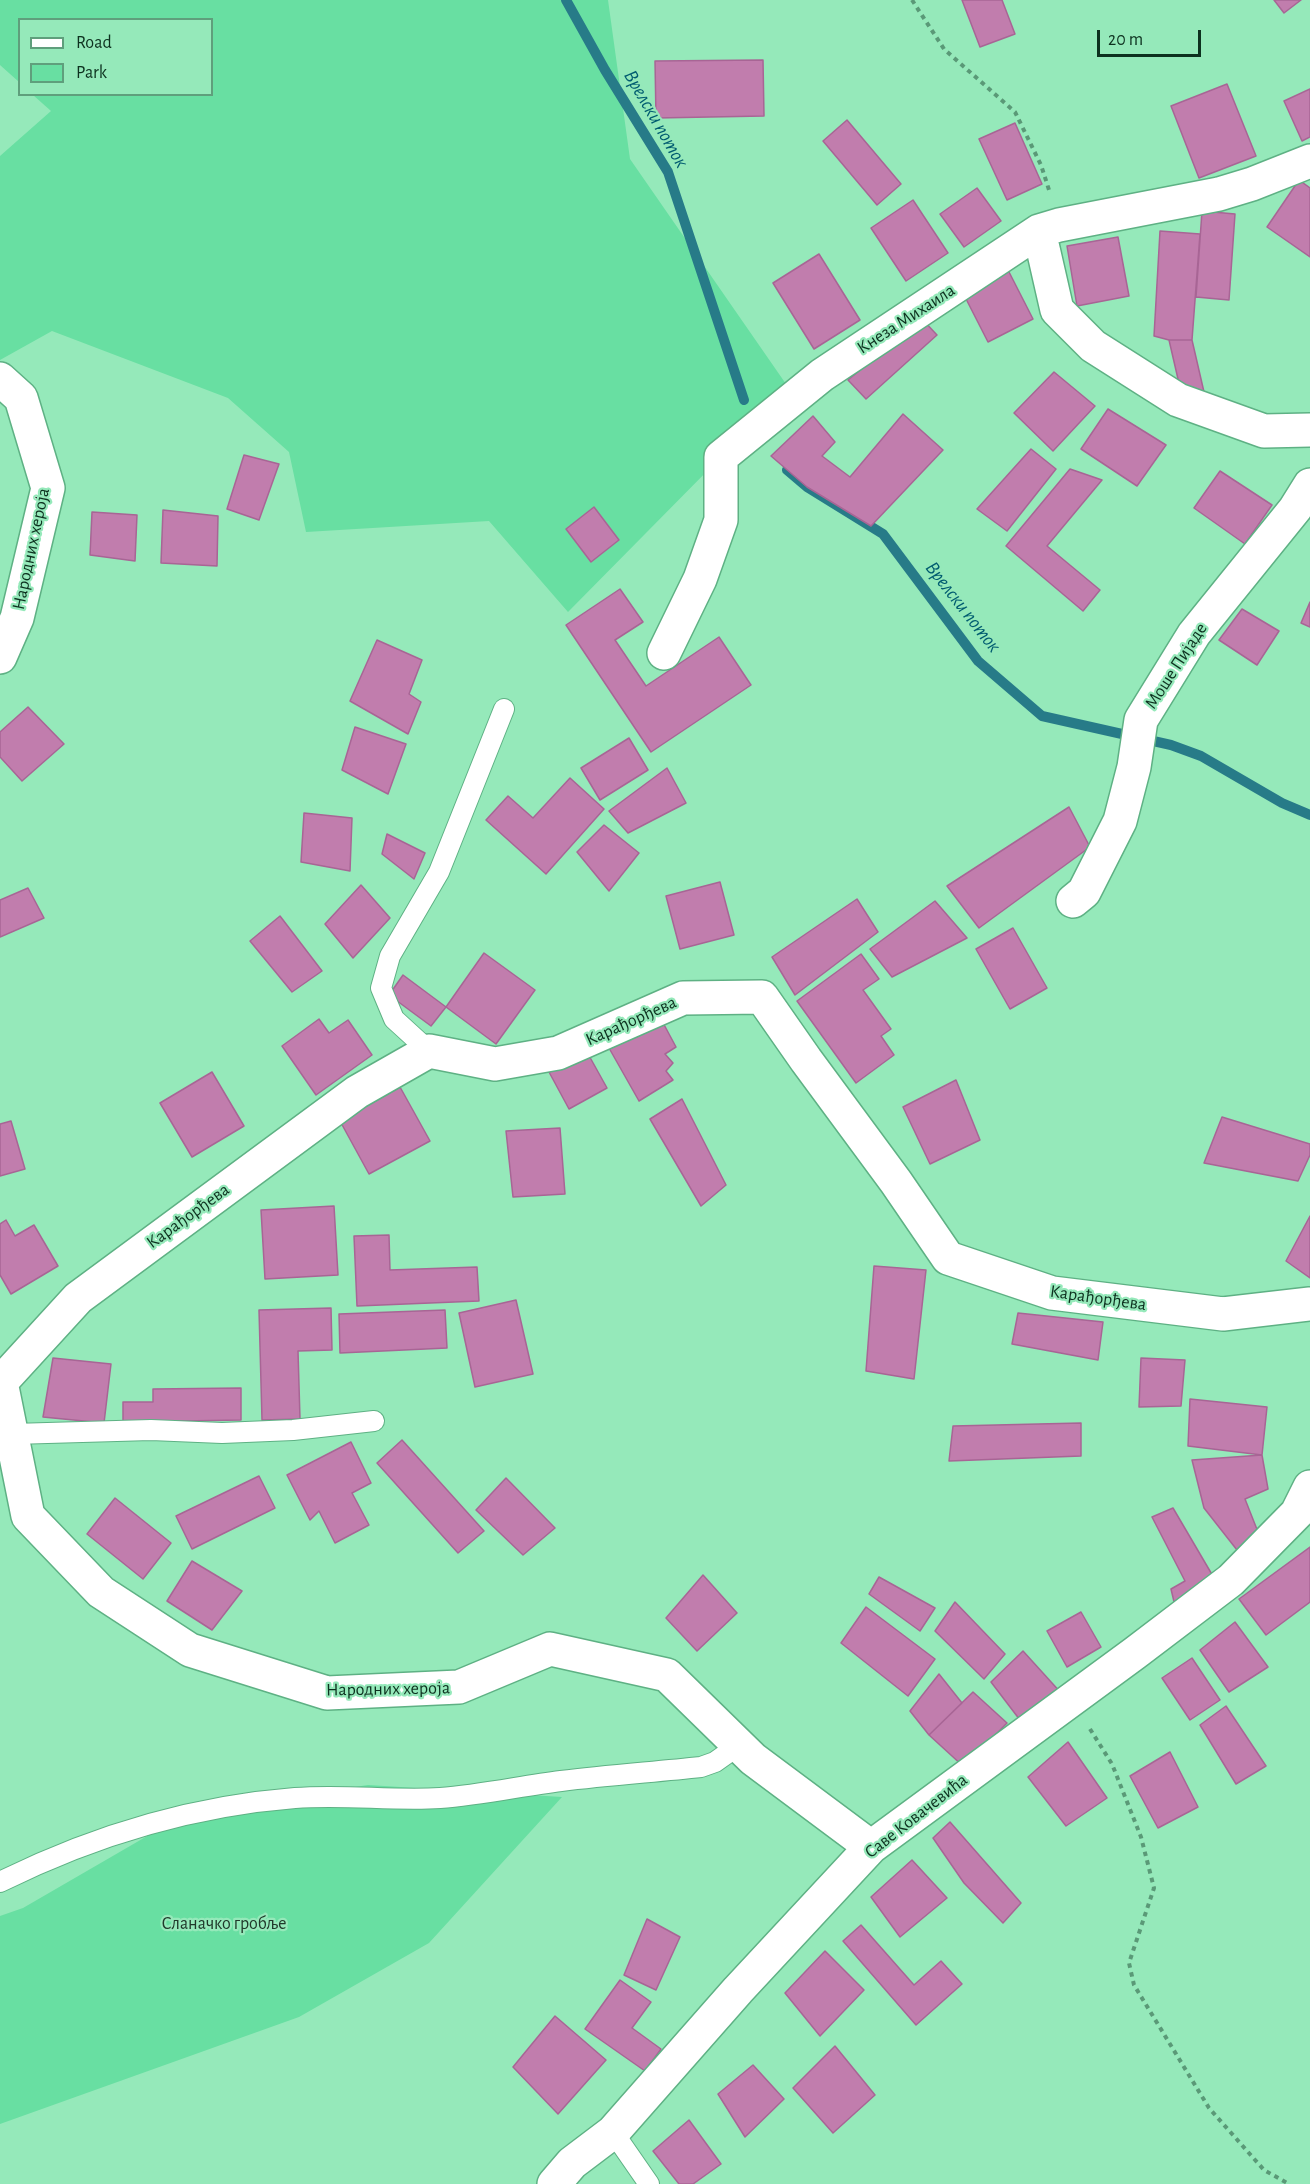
<!DOCTYPE html>
<meta charset="utf-8">
<style>
body{margin:0}
#map{position:relative;width:1310px;height:2184px;overflow:hidden;background:#95e9ba;font-family:"Alegreya Sans",sans-serif}
canvas{display:block}
.legend{position:absolute;left:18px;top:18px;width:195px;height:78px;box-sizing:border-box;background:#95e9ba;border:2px solid #5f9f7c;margin:0;padding:8px 10px;list-style:none;font-size:18px;color:#0d311f}
.legend li{display:flex;align-items:center;gap:12px;height:30px}
.legend b{width:30px;border:2px solid #5f9f7c}
.scale{position:absolute;left:1097px;top:30px;width:104px;height:27px;box-sizing:border-box;border:3px solid #0d311f;border-top:0;padding-left:8px;font-size:18px;line-height:21px;white-space:nowrap;color:#0d311f;-webkit-text-stroke:4px #95e9ba;paint-order:stroke}
</style>
<div id="map">
<canvas width="1310" height="2184"></canvas>
<ul class="legend">
<li><b style="height:8px;background:#fff"></b>Road</li>
<li><b style="height:16px;background:#68dfa2"></b>Park</li>
</ul>
<div class="scale">20 m</div>
</div>
<script>
const context = document.querySelector('canvas').getContext('2d');
context.lineJoin = 'round';
function fillPath(path, color) { context.fillStyle = color; context.fill(path, 'evenodd'); }
function strokePath(path, color, width, dash) { context.strokeStyle = color; context.lineWidth = width; context.lineCap = dash ? 'butt' : 'round'; context.setLineDash(dash || []); context.stroke(path); }
function label(font, color, halo, rows, align = 'center') {
  context.font = font + ' "Alegreya Sans",sans-serif'; context.lineWidth = 4.5; context.setLineDash([]); context.textBaseline = 'middle'; context.strokeStyle = halo; context.fillStyle = color; for (const [text, x, y, turn = 0] of rows) {
    context.save(); context.translate(x, y); context.rotate((+turn || 0) * Math.PI / 180); context.textAlign = isNaN(turn) ? turn : align; if (halo) context.strokeText(text, 0, 0); context.fillText(text, 0, 0); context.restore();
  }
}
const green = new Path2D(`
 M0,0h608l22,159 165,238 -74,60 -153,155 -79,-91 -183,11 -17,-80 -61,-54 -176,-67 -52,29v-204l51,-45 -18,-16 179,-1v-74h-192l-1,62 -19,-17z
 M368,1785l194,12 -133,146 -130,74 -299,107v-208l23,-8 164,-95z`);
const stream = new Path2D(`
 M566,0l39,70 63,102 76,228
 M787,470l20,17 76,47 95,127 64,55 129,29 30,11 81,47 28,12`);
const building = new Path2D(`
 M962,0h40l13,34 -35,13z
 M1274,0h27l-17,13z
 M763,60l1,56 -108,2 -1,-57z
 M1227,84l29,72 -57,22 -28,-72z
 M1310,89v48l-8,4 -18,-40z
 M847,120l54,64 -24,21 -54,-64z
 M1015,123l27,61 -35,16 -28,-61z
 M1299,180l11,8v69l-43,-30z
 M977,188l24,33 -37,26 -24,-33z
 M913,200l35,53 -42,28 -35,-53z
 M1202,211l33,3 -6,86 -33,-3z
 M1160,231l40,3 -8,106h-23l-15,-4z
 M1118,237l11,59 -52,10 -10,-60z
 M819,254l41,66 -46,29 -41,-66z
 M1008,270l25,49 -45,23 -25,-49z
 M922,319l15,16 -71,64 -18,-19z
 M1169,340h23l12,52h-23z
 M1054,372l41,34 -42,45 -39,-38z
 M1108,409l58,36 -29,41 -56,-37z
 M903,414l40,36 -72,76 -64,-39 -36,-31 42,-40 22,26 -13,14 28,21z
 M1031,449l25,20 -49,62 -30,-22z
 M244,455l35,9 -20,56 -32,-11z
 M1070,469l32,11 -55,66 53,44 -17,21 -77,-65z
 M1220,471l52,34 -27,39 -51,-36z
 M594,507l25,33 -28,22 -25,-33z
 M163,510l55,6 -1,50 -56,-3z
 M92,512l45,3 -2,46 -45,-6z
 M620,589l23,33 -28,18 31,46 73,-49 32,48 -100,67 -85,-127z
 M1310,602v25l-9,-4z
 M1242,609l37,22 -22,34 -38,-25z
 M377,640l45,20 -13,34 12,8 -13,32 -58,-33z
 M28,707l36,37 -42,37 -22,-24v-25z
 M355,727l51,17 -18,50 -46,-24z
 M629,738l19,32 -48,30 -19,-32z
 M667,768l19,35 -58,30 -19,-22z
 M570,778l34,31 -58,65 -60,-54 22,-24 25,22z
 M1069,807l21,40 -111,81 -32,-42z
 M304,813l48,5 -2,53 -49,-9z
 M604,825l35,28 -30,38 -32,-39z
 M387,834l38,19 -11,26 -32,-25z
 M720,882l14,53 -54,14 -14,-53z
 M361,885l29,33 -37,40 -28,-34z
 M28,888l16,30 -44,19v-37z
 M857,899l21,33 -83,63 -23,-38z
 M935,901l32,37 -75,39 -22,-28z
 M280,916l42,55 -30,21 -42,-51z
 M1013,928l34,60 -37,21 -34,-60z
 M484,953l51,37 -39,54 -50,-37z
 M861,954l18,25 -16,11 28,39 -10,7 13,19 -38,28 -59,-82z
 M403,975l43,32 -15,19 -42,-31z
 M319,1019l10,14 19,-13 24,35 -56,40 -34,-49z
 M661,1019l15,28 -11,7 8,9 -7,8 7,9 -34,21 -30,-53z
 M587,1052l20,36 -38,21 -20,-37z
 M212,1072l32,54 -52,31 -32,-54z
 M956,1080l24,60 -50,24 -27,-57z
 M400,1087l30,54 -61,33 -29,-53z
 M682,1099l44,86 -25,21 -51,-87z
 M1222,1117l88,27v11l-12,26 -94,-18z
 M11,1121l14,48 -25,7v-52z
 M560,1128l5,66 -52,3 -7,-66z
 M334,1206l4,69 -73,4 -4,-69z
 M1310,1216v62l-24,-17z
 M6,1220l9,16 19,-11 24,41 -47,28 -11,-19v-51z
 M389,1235l1,35 87,-3 2,34 -122,5 -3,-70z
 M874,1266l52,4 -12,109 -48,-8z
 M516,1300l17,74 -58,13 -16,-74z
 M331,1308l1,42 -34,1 2,68 -38,1 -3,-110z
 M445,1310l2,38 -107,5 -1,-39z
 M1018,1313l85,9 -5,38 -86,-16z
 M53,1358l58,6 -7,59 -61,-6z
 M1141,1358l44,2 -4,46 -42,1z
 M241,1388v32l-118,2v-20h30v-13z
 M1190,1399l77,8 -5,48 -74,-9z
 M1081,1423v33l-132,5 4,-35z
 M402,1440l82,91 -26,22 -81,-90z
 M351,1442l20,41 -19,10 17,32 -34,18 -16,-32 -9,9 -23,-45z
 M1262,1455l6,34 -23,10 13,33 -21,18 -33,-42 -12,-48z
 M259,1476l16,32 -83,41 -16,-33z
 M506,1478l49,50 -32,27 -47,-45z
 M115,1498l56,45 -28,36 -56,-45z
 M1173,1508l44,75 -42,23 -4,-17 14,-8 -33,-64z
 M1310,1547v55l-44,33 -27,-36z
 M192,1561l50,30 -30,39 -45,-29z
 M703,1575l34,38 -40,38 -31,-33z
 M879,1577l56,31 -15,23 -51,-37z
 M955,1602l50,52 -21,25 -49,-48z
 M866,1607l69,52 -27,37 -67,-53z
 M1081,1612l20,35 -34,20 -20,-36z
 M1235,1622l33,45 -39,25 -29,-42z
 M1023,1651l39,43 -39,30 -32,-42z
 M1192,1658l28,42 -30,20 -28,-42z
 M939,1674l23,29 -33,32 -19,-24z
 M973,1692l34,31 -43,44 -35,-32z
 M1226,1706l40,60 -30,18 -36,-59z
 M1068,1742l39,56 -41,28 -38,-49z
 M1170,1752l28,55 -40,21 -28,-52z
 M950,1822l71,81 -18,20 -39,-40 -31,-45z
 M912,1860l35,38 -47,39 -29,-40z
 M647,1919l33,18 -24,53 -32,-15z
 M861,1925l53,60 27,-24 21,23 -46,41 -73,-84z
 M825,1951l39,39 -44,46 -35,-43z
 M620,1980l31,22 -19,26 29,21 -16,22 -60,-42z
 M555,2016l51,44 -48,54 -45,-47z
 M835,2046l40,49 -42,38 -40,-45z
 M753,2065l31,34 -39,38 -27,-43z
 M689,2120l32,44 -28,20h-14l-26,-33z`);
const path = new Path2D(`
 M912,0l32,49 71,63 26,53 9,28
 M1090,1729l22,35 29,73 13,51 -25,75 5,22 75,123 55,62 25,14`);
const lane = new Path2D(`
 M429,1051l-35,-32 -13,-31 9,-32 49,-84 65,-163
 M13,1434l138,-4 71,3 71,-3 81,-9
 M0,1882c93,-46 191,-76 295,-84 48,-4 97,3 145,0 41,-3 81,-12 121,-17 47,-6 94,-9 140,-14l14,-5 24,-17
 M613,2132l36,52`);
const street = new Path2D(`
 M1039,231l18,79 36,36 85,54 86,31 46,-1
 M0,379l21,19 27,90 -31,130 -17,39
 M664,653l36,-74 21,-59v-63l101,-82 217,-144 20,-6 160,-31 33,-10 58,-23
 M1073,901l11,-9 36,-71 14,-54 7,-47 53,-86 101,-125 15,-24
 M0,1377l28,139 73,76 89,58 137,43 132,-6 91,-38 117,26 86,84 118,88
 M2,1381l76,-83 279,-206 72,-41 66,13 63,-11 125,-55 79,-1 44,63 90,122 52,76 104,35 171,21 87,-10
 M554,2184l18,-21 41,-31 125,-142 133,-143 264,-194 96,-73 66,-67 13,-26`);
const streetNames = [
 ["Кнеза Михаила",906,319,-33],
 ["Народних хероја",31,549,-78],
 ["Моше Пијаде",1176,666,-57],
 ["Карађорђева",631,1021,-24],
 ["Карађорђева",188,1216,-36],
 ["Карађорђева",1098,1298,8],
 ["Народних хероја",388,1689,-1],
 ["Саве Ковачевића",916,1816,-38]
];
const parkNames = [
 ["Сланачко гробље",224,1924]
];
const waterNames = [
 ["Врелски поток",656,119,60],
 ["Врелски поток",963,607,52]
];
fillPath(green, '#68dfa2');
strokePath(stream, '#277b88', 10);
fillPath(building, '#c17dad');
strokePath(building, '#a86595', 1.5);
strokePath(lane, '#5eb184', 22);
strokePath(street, '#5eb184', 36);
strokePath(path, '#5a9977', 4, [4.5, 4.5]);
strokePath(lane, '#fff', 20);
strokePath(street, '#fff', 33);
label('18px', '#0d311f', '#95e9ba', streetNames);
label('18px', '#20392b', '#95e9ba', parkNames);
label('italic 20px', '#015c70', '#95e9ba', waterNames);
</script>
